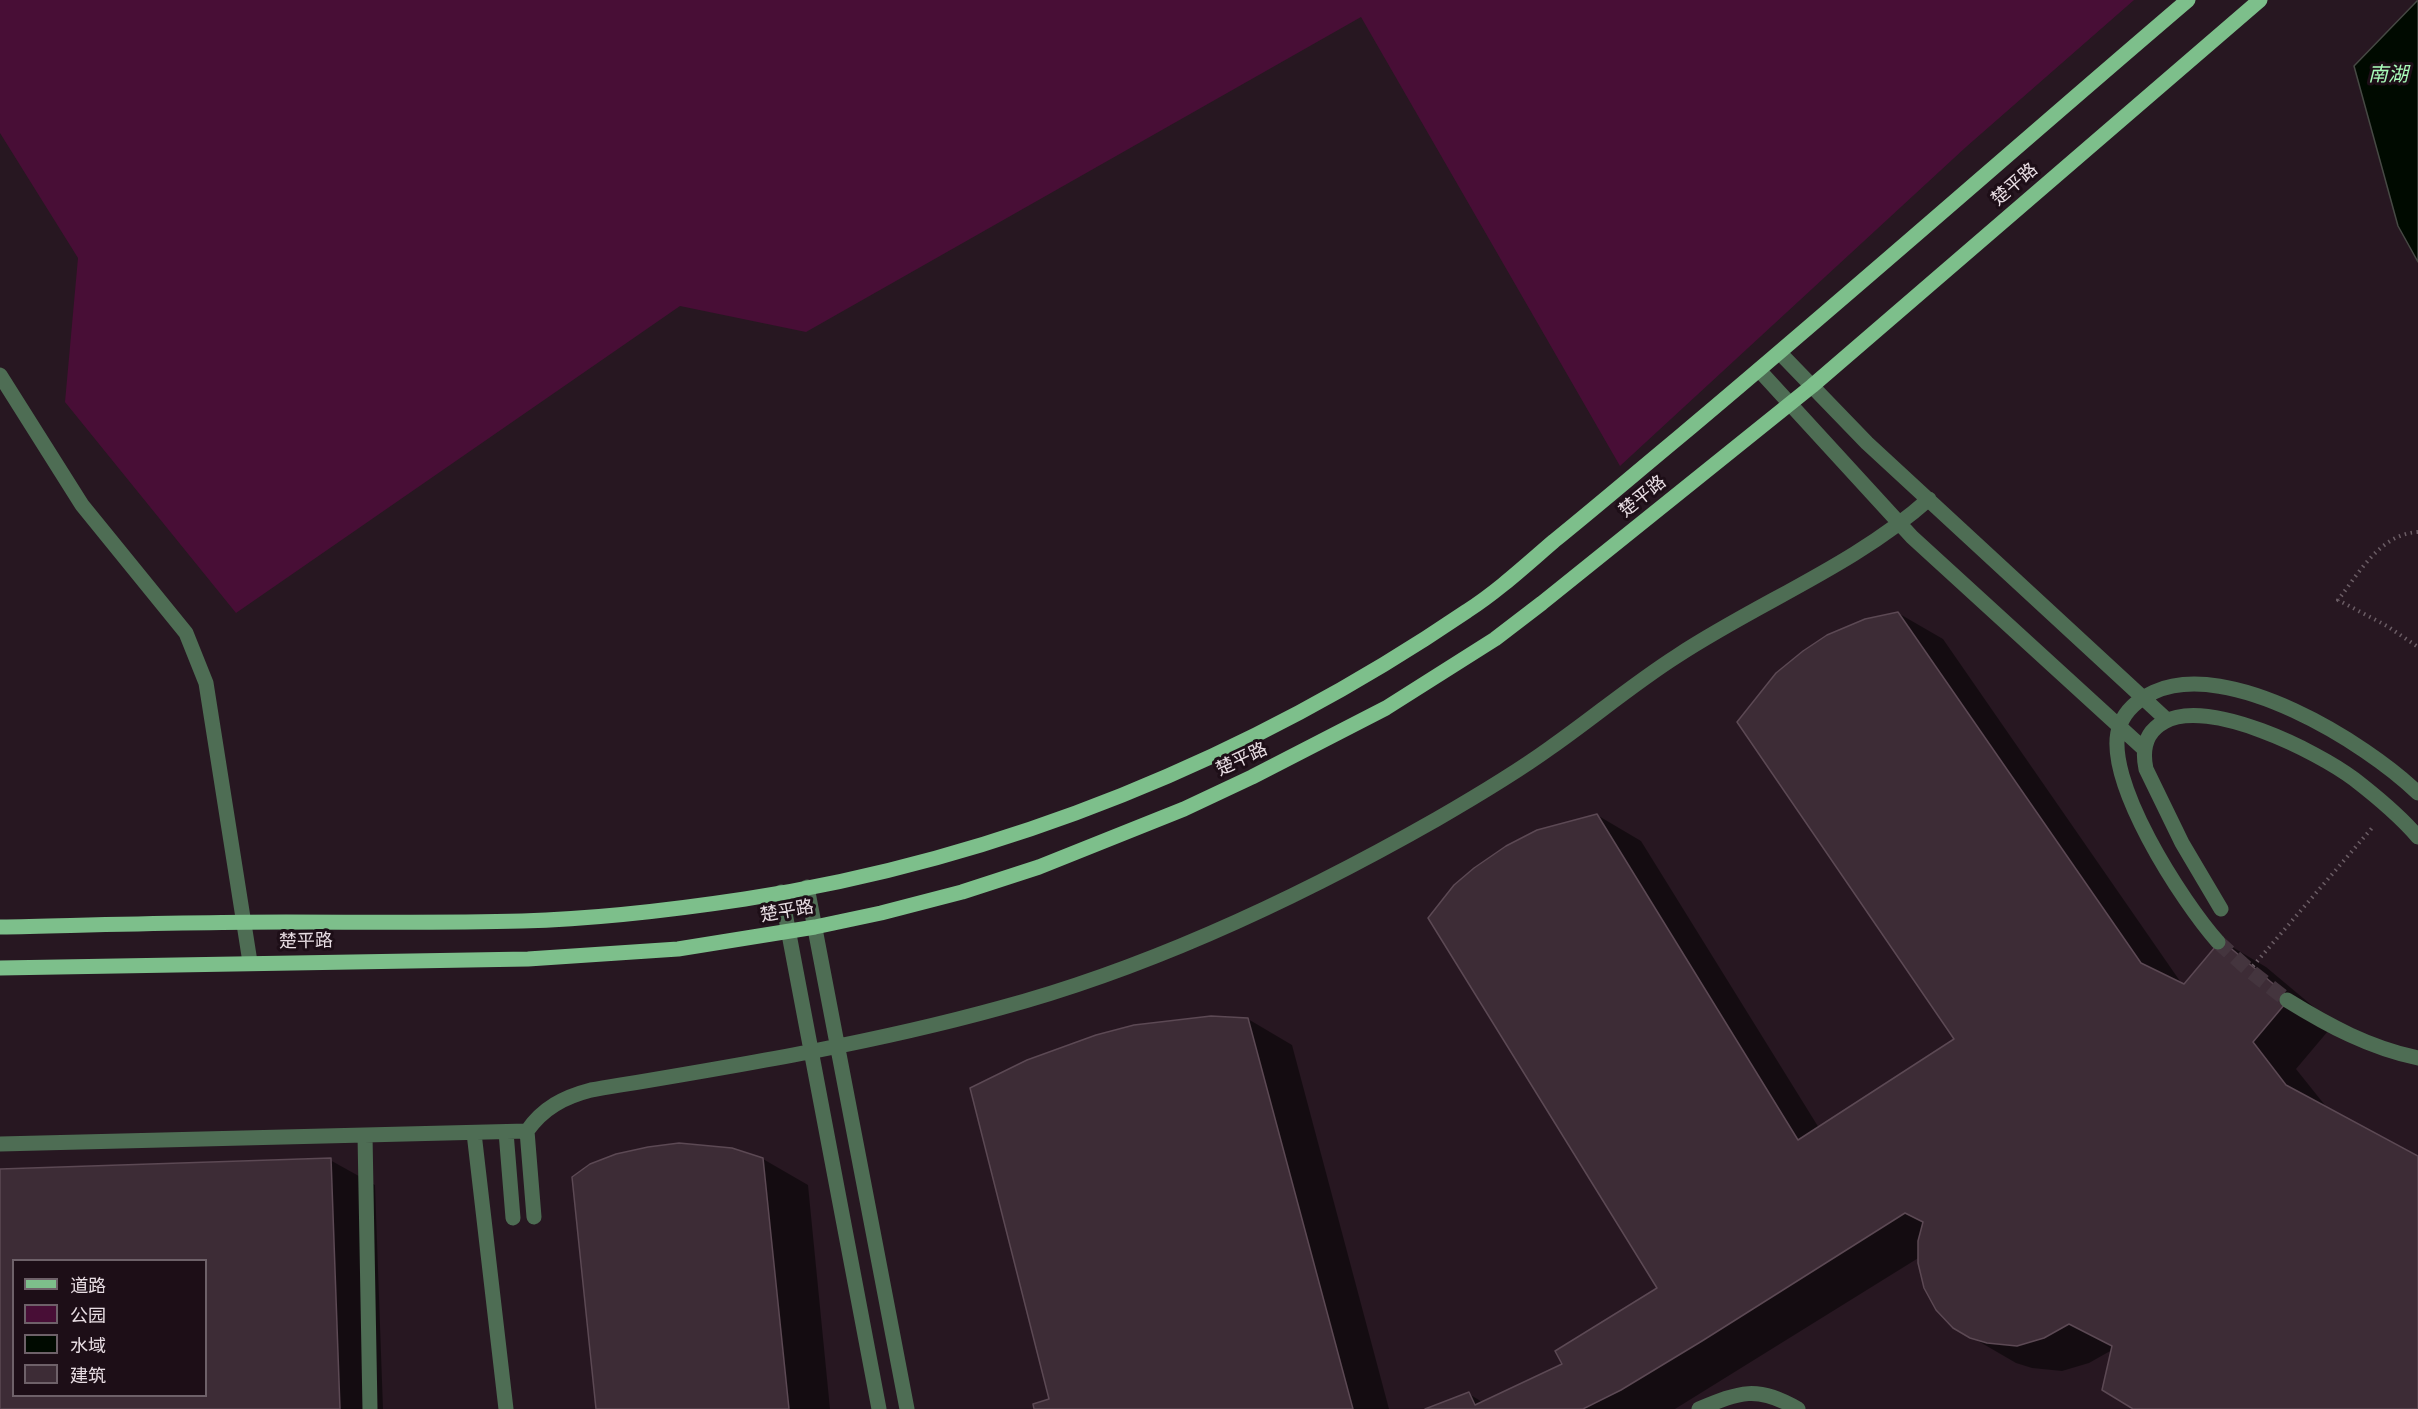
<!DOCTYPE html>
<meta charset="utf-8">
<style>
body{margin:0}
#map{position:relative;width:2418px;height:1409px;overflow:hidden;background:#271721;font-family:Signika,"Noto Sans SC",sans-serif}
canvas{display:block}
.legend{position:absolute;left:12px;top:1259px;width:195px;height:138px;box-sizing:border-box;background:#1d0e17;border:2px solid #6e6169;margin:0;padding:8px 10px;list-style:none;font-size:18px;color:#e8dde3}
.legend li{display:flex;align-items:center;gap:12px;height:30px}
.legend b{width:30px;border:2px solid #6e6169}
</style>
<div id="map">
<canvas width="2418" height="1409"></canvas>
<ul class="legend">
<li><b style="height:8px;background:#7dbf8b"></b>道路</li>
<li><b style="height:16px;background:#480e36"></b>公园</li>
<li><b style="height:16px;background:#000a00"></b>水域</li>
<li><b style="height:16px;background:#3d2c36"></b>建筑</li>
</ul>
</div>
<script>
const context = document.querySelector('canvas').getContext('2d');
context.lineJoin = 'round';
function fillPath(path, color) { context.fillStyle = color; context.fill(path, 'evenodd'); }
function strokePath(path, color, width, dash) { context.strokeStyle = color; context.lineWidth = width; context.lineCap = dash ? 'butt' : 'round'; context.setLineDash(dash || []); context.stroke(path); }
function label(font, color, halo, rows, align = 'center') {
  context.font = font + ' Signika,"Noto Sans SC",sans-serif'; context.lineWidth = 6; context.setLineDash([]); context.textBaseline = 'middle'; context.strokeStyle = halo; context.fillStyle = color; for (const [text, x, y, turn = 0] of rows) {
    context.save(); context.translate(x, y); context.rotate((+turn || 0) * Math.PI / 180); context.textAlign = isNaN(turn) ? turn : align; if (halo) context.strokeText(text, 0, 0); context.fillText(text, 0, 0); context.restore();
  }
}
const green = new Path2D(`
 M0,0h2134l-168,147 -346,319 -259,-449 -555,315 -126,-26 -444,307 -171,-211 13,-144 -78,-125z`);
const water = new Path2D(`
 M2418,0v262l-20,-36 -44,-160z`);
const shadow = new Path2D(`
 M1898,613l45,26 239,345 2,1 38,-44 44,26 68,57 -38,45 32,40 90,49v251h-282l-24,-59 -23,13 -27,8 -30,-3 -16,-5 -62,-36 -34,-70 -245,152h-246l40,-15 15,9 80,-39 95,-76 -62,-473 44,26 178,287 138,-88z
 M1248,1019l44,26 97,364h-353l15,-9z
 M763,1159l45,26 22,224h-233z
 M330,1160l45,25 8,224h-383v-239zM14,1260h192v136h-192z`);
const building = new Path2D(`
 M1898,612l243,351 43,21 37,-44 69,58 -37,44 33,43 132,71v253h-285l-31,-19 10,-44 -43,-22 -25,14 -27,8 -30,-3 -17,-5 -17,-10 -17,-18 -12,-22 -6,-25v-22l5,-19 -18,-9 -203,128 -81,49 -38,19h-158l44,-17 6,13 87,-41 -7,-13 102,-63 -229,-370 26,-33 20,-17 32,-22 31,-16 60,-16 201,326 156,-101 -217,-317 39,-49 27,-22 24,-16 38,-16z
 M1211,1016l37,2 105,391h-319l-1,-5 16,-5 -79,-311 57,-28 69,-25 38,-10z
 M679,1143l53,5 31,10 26,251h-193l-24,-232 18,-13 26,-10 32,-7z
 M331,1158l9,251h-340v-240zM14,1260h192v136h-192z`);
const minorTunnel = new Path2D(`
 M2218,942l31,28 38,30`);
const path = new Path2D(`
 M2418,532c-38,2 -59,41 -80,68l49,26 31,21
 M2253,966l119,-138`);
const minor = new Path2D(`
 M1780,353l87,90 300,277
 M1759,370l153,167 232,212
 M0,375l82,130 104,128 20,50 44,279
 M807,887l100,522
 M781,892l98,517
 M2221,909l-39,-66 -36,-74c-4,-19 -1,-37 18,-47 44,-25 153,29 190,57 22,17 46,37 64,58
 M2218,942c-34,-38 -118,-165 -98,-217 6,-16 19,-26 34,-33 75,-34 211,50 264,101
 M2287,1000c42,26 83,48 131,58
 M527,1131l7,86
 M506,1132l7,86
 M474,1133l32,276
 M365,1135l5,274
 M0,1144l527,-13c16,-23 37,-34 64,-41 137,-23 275,-45 409,-82 153,-41 300,-111 437,-189 38,-22 77,-45 113,-71 43,-30 83,-64 127,-92 82,-54 178,-91 252,-157
 M1699,1409c41,-17 58,-24 99,0`);
const major = new Path2D(`
 M0,927c95,-2 191,-5 286,-5 79,0 158,1 236,-1 74,-2 150,-11 223,-22 259,-40 506,-141 722,-288 31,-20 59,-46 87,-70 42,-34 83,-69 124,-103 172,-144 340,-293 510,-438
 M0,968l528,-9 150,-10 137,-22 66,-14 81,-21 77,-25 145,-58 68,-32 134,-69 109,-69 47,-36 270,-217 448,-386`);
const streetNames = [
 ["楚平路",2015,185,-41],
 ["楚平路",1643,497,-39],
 ["楚平路",1242,760,-25],
 ["楚平路",787,912,-10],
 ["楚平路",306,942,-1]
];
const waterNames = [
 ["南湖",2388,76]
];
fillPath(green, '#480e36');
fillPath(water, '#000a00');
strokePath(water, '#464944', 1.5);
fillPath(shadow, '#0007');
fillPath(building, '#3d2c36');
strokePath(building, '#5c4954', 1.5);
strokePath(minorTunnel, '#44353e', 15, [15, 8]);
strokePath(path, '#6b5d65', 4, [1.5, 4.5]);
strokePath(minor, '#4e6d54', 15);
strokePath(major, '#7dbf8b', 15);
label('18px', '#e8dde3', '#1d0e17', streetNames);
label('italic 20px', '#a9fbba', '#1d0e17', waterNames);
</script>
